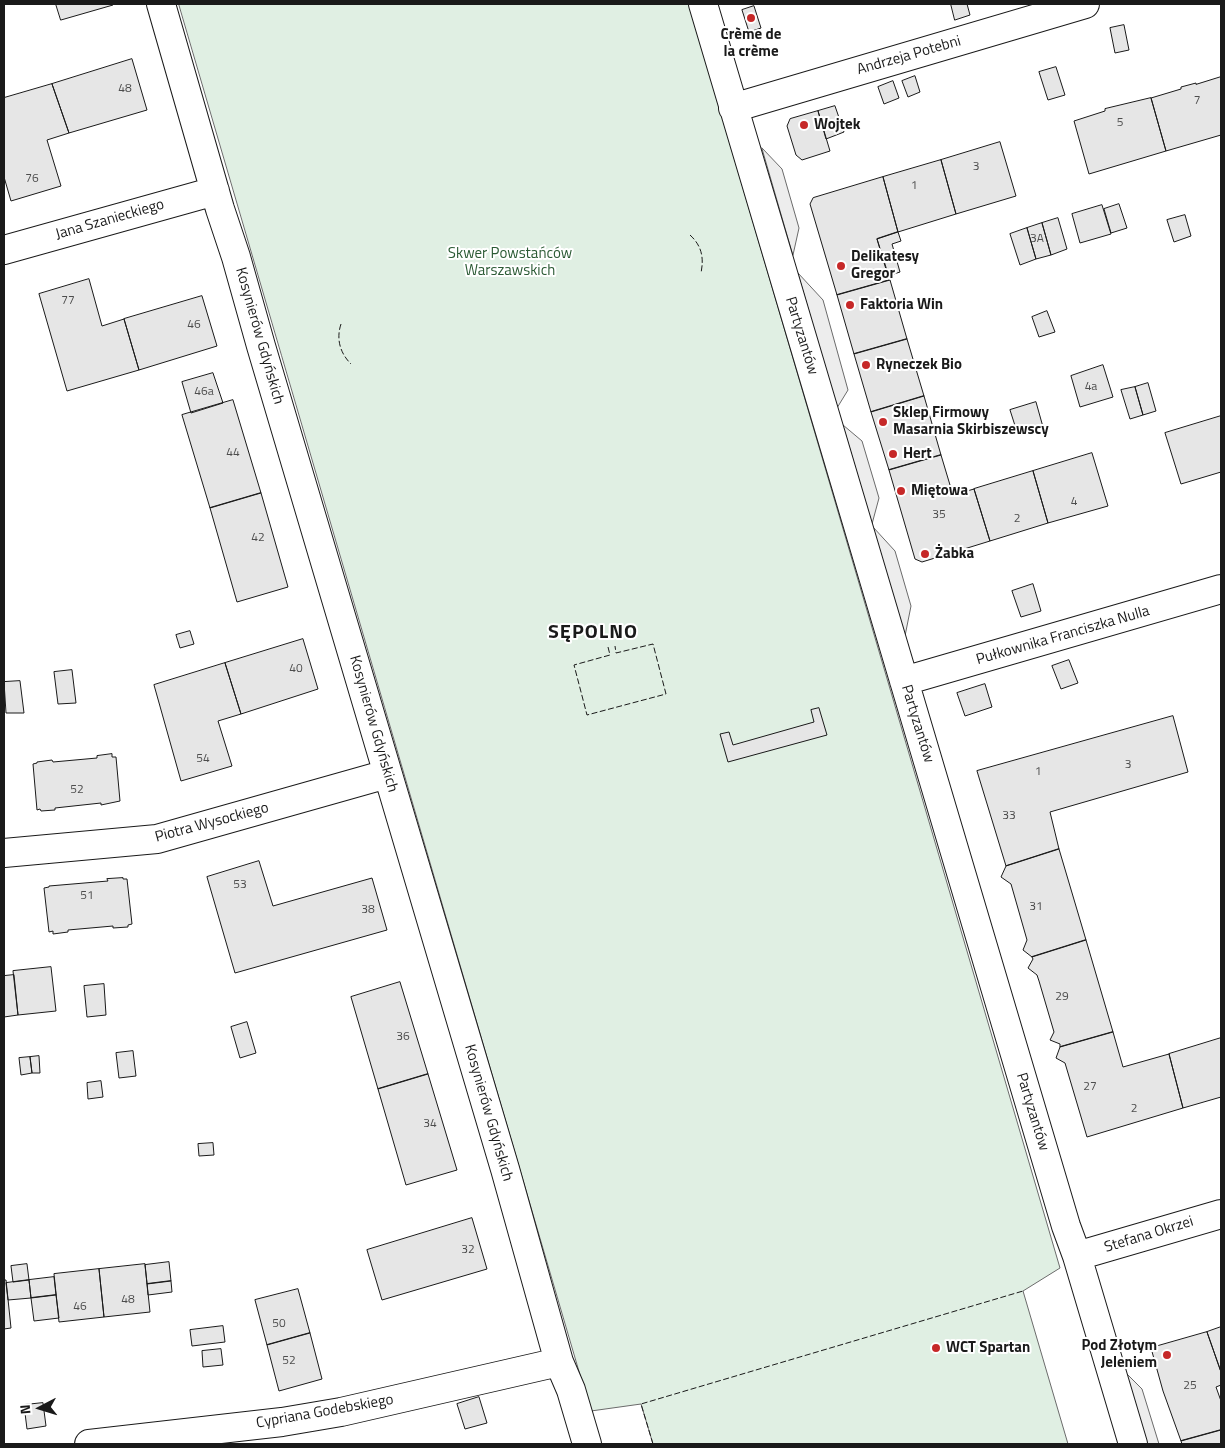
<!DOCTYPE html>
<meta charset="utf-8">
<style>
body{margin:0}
#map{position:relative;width:1225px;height:1448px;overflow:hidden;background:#fff;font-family:"Titillium Web",sans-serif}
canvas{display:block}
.frame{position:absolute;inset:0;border:5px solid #1a1a1a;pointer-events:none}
.north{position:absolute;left:15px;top:1383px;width:50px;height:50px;-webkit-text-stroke:4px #fff;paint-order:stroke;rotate:265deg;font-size:14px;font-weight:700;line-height:20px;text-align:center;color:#1a1a1a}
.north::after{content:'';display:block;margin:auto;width:18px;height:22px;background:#1a1a1a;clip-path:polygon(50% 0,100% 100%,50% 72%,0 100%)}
</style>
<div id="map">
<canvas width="1225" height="1448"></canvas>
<div class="frame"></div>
<div class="north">N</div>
</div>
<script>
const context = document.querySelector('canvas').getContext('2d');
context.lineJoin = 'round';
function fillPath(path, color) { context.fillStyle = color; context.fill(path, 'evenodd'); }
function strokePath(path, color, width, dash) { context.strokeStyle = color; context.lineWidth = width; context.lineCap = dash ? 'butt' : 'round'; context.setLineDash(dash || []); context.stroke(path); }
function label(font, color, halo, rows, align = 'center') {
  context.font = font + ' "Titillium Web",sans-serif'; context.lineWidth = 4; context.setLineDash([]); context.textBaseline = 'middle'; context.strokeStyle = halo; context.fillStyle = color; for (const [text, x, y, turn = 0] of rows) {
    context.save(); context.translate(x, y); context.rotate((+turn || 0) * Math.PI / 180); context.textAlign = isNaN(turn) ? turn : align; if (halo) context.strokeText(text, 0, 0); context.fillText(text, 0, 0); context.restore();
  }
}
const green = new Path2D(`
 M179,4h510l371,1264 -37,23 45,153h-415l-12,-40 -50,7z`);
const parking = new Path2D(`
 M762,148l20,21 17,59 -6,27z
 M798,273l25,27 25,90 -11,18z
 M843,425l19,16 17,57 -7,26z
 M873,527l22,24 16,55 -6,30z
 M1124,1371l18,18 17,55h-14z`);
const building = new Path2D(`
 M56,4h57v1l-52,15z
 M951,4h16l3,11 -15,5z
 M754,6l7,22 -12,4 -7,-22z
 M1124,25l5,25 -14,3 -5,-25z
 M132,59l15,51 -78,23 -17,-49z
 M1056,67l9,28 -17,5 -9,-28z
 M915,76l5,16 -12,5 -6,-16z
 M1221,77v58l-55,16 -15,-53 30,-9v-2l15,-4v1z
 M893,81l6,17 -15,6 -6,-17z
 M52,84l17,49 -22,7 14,46 -50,15 -7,-24v-79z
 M1151,98l15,53 -77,23 -15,-53 31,-10v-2z
 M835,106l9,26 -18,7 -8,-28z
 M818,111l12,40 -28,9 -6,-5 -9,-29 3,-7z
 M1000,142l16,54 -60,18 -15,-54z
 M941,160l15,54 -58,18 -15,-55z
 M883,177l15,55 -21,7 13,41 -53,15 -27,-91 3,-6z
 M1119,204l8,24 -16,5 -7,-24z
 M1102,205l9,29 -31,9 -8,-29z
 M1185,215l6,21 -17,6 -7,-22z
 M1058,218l9,31 -16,6 -9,-32z
 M1042,223l9,32 -15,4 -9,-31z
 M1027,228l9,31 -16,6 -10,-31z
 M898,232l3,9 -9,3 8,28 -12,4 -11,-37z
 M89,279l13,47 22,-7 15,51 -72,21 -28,-97z
 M890,280l17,59 -53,15 -17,-59z
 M202,296l15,50 -78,24 -15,-51z
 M1047,311l8,21 -16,5 -7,-20z
 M907,339l17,57 -53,16 -17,-58z
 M1103,365l10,32 -33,10 -9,-31z
 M213,373l10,30 -32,10 -9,-31z
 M1148,383l8,28 -13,4 -8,-28z
 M1135,387l8,28 -13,4 -9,-29z
 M924,396l17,59 -52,15 -18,-58z
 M233,400l28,93 -51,15 -28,-93z
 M1036,402l7,25 -25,8 -8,-25z
 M1221,416v56l-40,12 -16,-51z
 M1092,453l16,53 -60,17 -15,-52z
 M941,455l12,40 21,-6 16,52 -68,21 -7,-3 -26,-89z
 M1033,471l15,52 -58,18 -16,-52z
 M261,493l27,94 -51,15 -27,-94z
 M1033,584l8,27 -20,6 -9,-26z
 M190,631l4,13 -14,4 -4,-13z
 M303,639l15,50 -77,25 -16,-51z
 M1069,660l9,23 -17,6 -9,-23z
 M225,663l16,51 -23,7 14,45 -51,15 -27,-96z
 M72,670l4,33 -18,1 -4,-32z
 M20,681l4,32h-18l-2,-31z
 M985,684l7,23 -27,9 -8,-23z
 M819,708l8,27 -99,27 -8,-28 9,-2 4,13 81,-23 -3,-12z
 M1173,716l15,56 -138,40 9,37 -53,17 -29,-95z
 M112,754v3h4l4,44 -19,4v-2l-46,5v2l-14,1 -1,-2 -3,1 -4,-46 4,-1v-1l15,-2 1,2 44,-4v-2z
 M1059,849l27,91 -54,17 -9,-7 4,-10 -16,-56 -10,-7 5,-11z
 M259,861l14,45 99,-28 15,52 -152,43 -28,-96z
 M123,878v1h4l5,45 -4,1v2l-15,1v-2l-45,4v2l-15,2v-3l-4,1 -5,-44 5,-1v-1l59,-5 -1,-2z
 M1086,940l27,92 -53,15v-3l-10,-4 4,-8 -15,-51 -2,-6 -9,-7 5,-9 -1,-2z
 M51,967l5,44 -38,4 -5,-44z
 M14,975l4,40 -14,2v-41z
 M400,982l28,92 -50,15 -27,-92z
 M104,984l2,31 -19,2 -3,-31z
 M247,1022l9,31 -16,5 -9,-31z
 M1113,1032l10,35 46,-13 14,54 -96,29 -22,-74 -9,-5 4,-11z
 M1221,1038v59l-38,11 -14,-54z
 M133,1051l3,25 -17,2 -3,-25z
 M39,1056l1,17h-8l-2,-16z
 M30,1057l2,16 -11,2 -2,-17z
 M428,1074l29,96 -51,15 -28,-96z
 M101,1081l2,16 -15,2 -1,-16z
 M213,1143l1,12 -15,1 -1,-12z
 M472,1218l15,51 -105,31 -15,-50z
 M169,1262l2,19 -24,3 -2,-19z
 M27,1264l2,16 -16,2 -2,-16z
 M145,1264l5,48 -46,5 -5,-48z
 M99,1269l5,48 -45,5 -5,-48z
 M54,1277l2,18 -25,3 -2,-18z
 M4,1280h2l5,48 -7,1z
 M29,1280l2,18 -23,2 -2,-17z
 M171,1281l1,11 -24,3 -1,-11z
 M298,1289l12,44 -43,12 -12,-45z
 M56,1295l3,23 -25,3 -3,-23z
 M223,1326l2,16 -33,4 -2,-16z
 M1221,1327v45l-14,-40z
 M1207,1332l14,40v13l-5,2 5,14v29l-40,11 -18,-50 -12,-43z
 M310,1333l12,46 -43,12 -12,-46z
 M221,1349l2,16 -20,2 -1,-16z
 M479,1397l8,26 -22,6 -8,-25z
 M43,1403l3,23 -19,3 -3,-24z
 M1221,1430v14h-39l-1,-3z`);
const minor = new Path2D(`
 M161,4l59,205 16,48 25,89 244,823 54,193 12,28 16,54
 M703,4l363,1222 11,30 56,188
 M733,108l352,-104
 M4,250l211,-59
 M904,681l317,-92
 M4,853l153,-14 230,-65
 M1077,1256l144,-42
 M89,1444l193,-22 59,-10 218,-50`);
const fence = new Path2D(`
 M690,235c12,11 14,23 11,38
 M341,324c-5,15 -1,29 10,40
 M608,647l2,8 -36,10 13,50 79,-21 -13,-50 -37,9 -1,-7
 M653,1444l-12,-40 382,-113`);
const markers = [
 [751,18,5,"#c62828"],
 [804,125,5,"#c62828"],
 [841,266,5,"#c62828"],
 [850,305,5,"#c62828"],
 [866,365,5,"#c62828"],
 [883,422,5,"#c62828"],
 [893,454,5,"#c62828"],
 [901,491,5,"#c62828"],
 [925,554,5,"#c62828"],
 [936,1348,5,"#c62828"],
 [1167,1355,5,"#c62828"]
];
const numberNames = [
 ["48",125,89],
 ["7",1197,101],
 ["5",1120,123],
 ["3",976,167],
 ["76",32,179],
 ["1",914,186],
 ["3A",1037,239],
 ["77",68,301],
 ["46",194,325],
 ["4a",1091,387],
 ["46a",204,392],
 ["44",233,453],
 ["4",1074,502],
 ["35",939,515],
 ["2",1017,519],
 ["42",258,538],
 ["40",296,669],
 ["54",203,759],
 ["3",1128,765],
 ["1",1038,772],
 ["52",77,790],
 ["33",1009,816],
 ["53",240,885],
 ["51",87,896],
 ["31",1036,907],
 ["38",368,910],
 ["29",1062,997],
 ["36",403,1037],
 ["27",1090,1087],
 ["2",1134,1109],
 ["34",430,1124],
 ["32",468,1250],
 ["48",128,1300],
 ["46",80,1307],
 ["50",279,1324],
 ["52",289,1361],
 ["25",1190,1386]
];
const poiNames = [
 ["Crème de",751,35,"center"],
 ["la crème",751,52,"center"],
 ["Wojtek",814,125],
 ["Delikatesy",851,257],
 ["Gregor",851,274],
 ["Faktoria Win",860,305],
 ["Ryneczek Bio",876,365],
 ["Sklep Firmowy",893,413],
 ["Masarnia Skirbiszewscy",893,430],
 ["Hert",903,454],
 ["Miętowa",911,491],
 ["Żabka",935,554],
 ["Pod Złotym",1157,1346,"right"],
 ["Jeleniem",1157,1363,"right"],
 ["WCT Spartan",946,1348]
];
const streetNames = [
 ["Andrzeja Potebni",909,56,-16],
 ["Jana Szanieckiego",110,220,-16],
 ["Kosynierów Gdyńskich",259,336,74],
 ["Partyzantów",801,336,73],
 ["Pułkownika Franciszka Nulla",1063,636,-16],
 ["Kosynierów Gdyńskich",373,724,74],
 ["Partyzantów",917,724,73],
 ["Piotra Wysockiego",212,823,-15],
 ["Partyzantów",1032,1112,73],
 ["Kosynierów Gdyńskich",488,1113,74],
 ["Stefana Okrzei",1149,1235,-17],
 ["Cypriana Godebskiego",325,1412,-10]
];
const parkNames = [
 ["Skwer Powstańców",510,254],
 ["Warszawskich",510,271]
];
const districtNames = [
 ["SĘPOLNO",593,633]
];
fillPath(green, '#e0efe3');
strokePath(green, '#6a6a6a', 1);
fillPath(parking, '#ededed');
strokePath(parking, '#6a6a6a', 1);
fillPath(building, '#e6e6e6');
strokePath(building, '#1a1a1a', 1);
strokePath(minor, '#1a1a1a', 30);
strokePath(minor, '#fff', 28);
strokePath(fence, '#1a1a1a', 1, [6, 2.5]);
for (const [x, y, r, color] of markers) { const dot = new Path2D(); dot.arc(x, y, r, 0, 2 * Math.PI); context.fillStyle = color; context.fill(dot); strokePath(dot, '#fff', 2); }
label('12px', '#4d4d4d', null, numberNames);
label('bold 15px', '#1a1a1a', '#fff', poiNames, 'left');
label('15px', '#1a1a1a', '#fff', streetNames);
label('15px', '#2b5a34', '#fff', parkNames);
context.letterSpacing = '1px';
label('bold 20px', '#1a1a1a', '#fff', districtNames);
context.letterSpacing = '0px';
</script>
